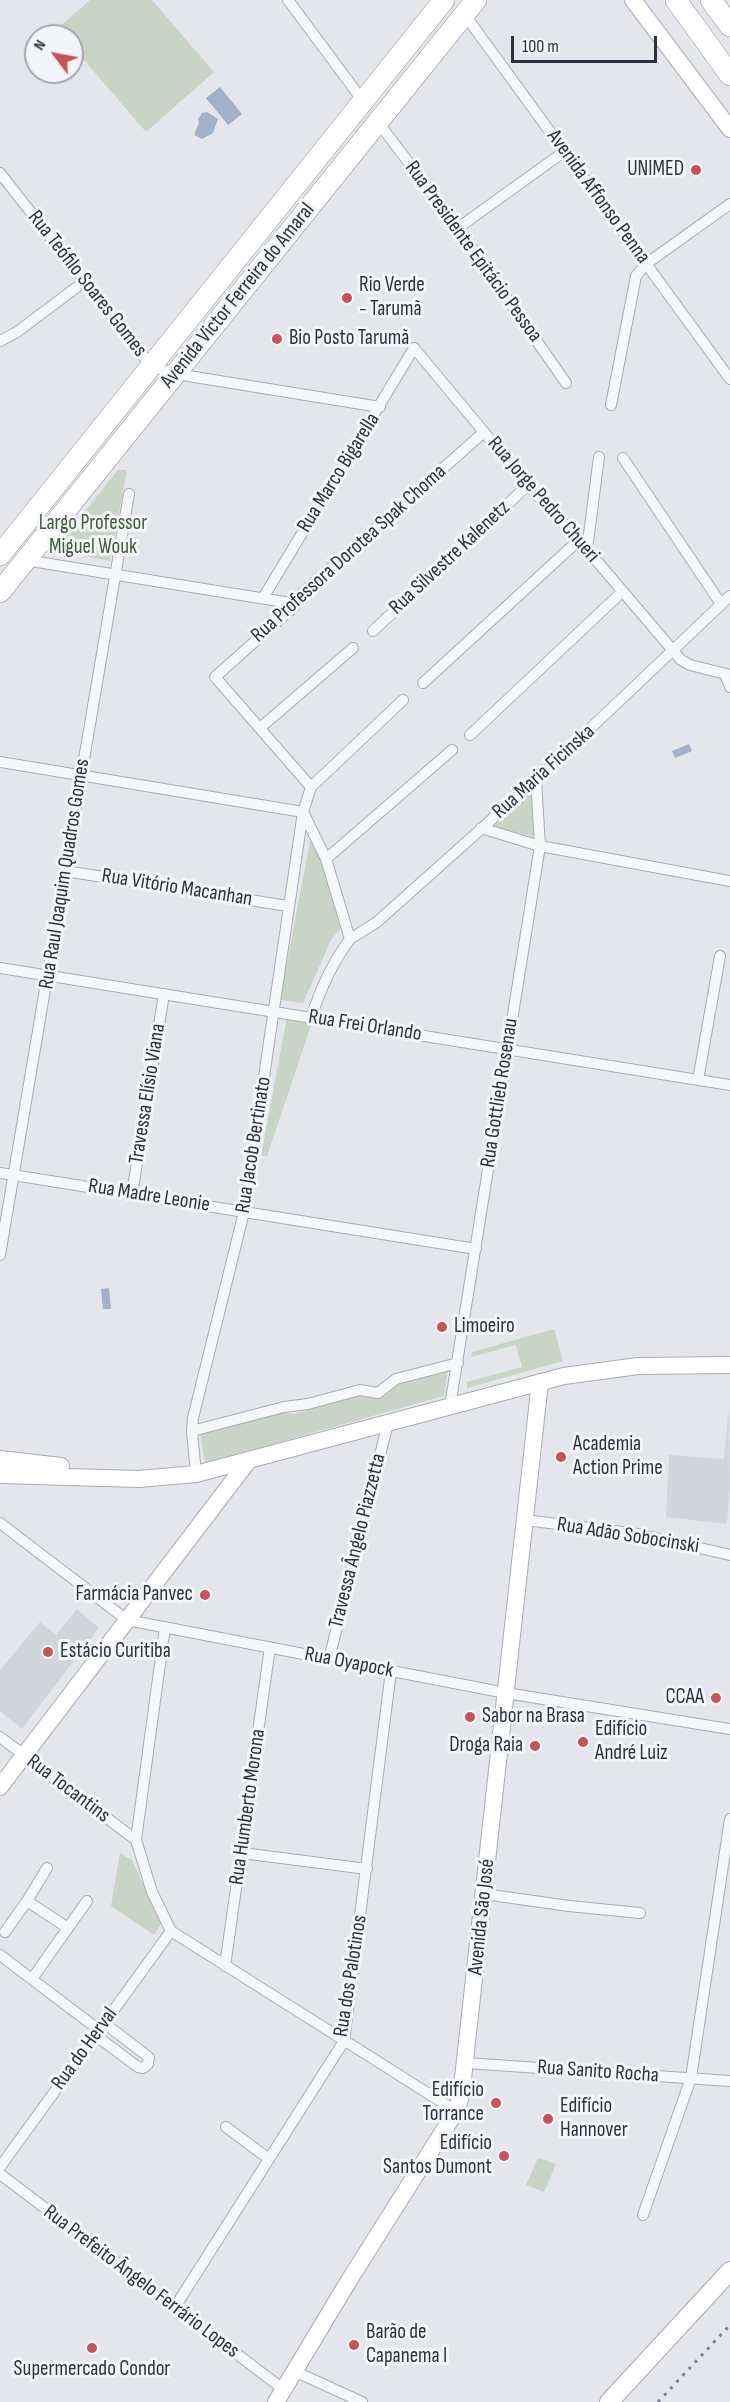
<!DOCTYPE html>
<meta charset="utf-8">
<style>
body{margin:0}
#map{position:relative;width:730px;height:2402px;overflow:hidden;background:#e4e6eb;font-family:"Sofia Sans Condensed",sans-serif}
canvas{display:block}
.north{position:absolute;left:24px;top:24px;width:60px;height:60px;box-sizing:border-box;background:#f3f5f8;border:2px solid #a4a7af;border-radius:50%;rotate:302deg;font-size:16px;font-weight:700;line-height:24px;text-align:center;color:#2d3242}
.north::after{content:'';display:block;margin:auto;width:21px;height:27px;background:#c55359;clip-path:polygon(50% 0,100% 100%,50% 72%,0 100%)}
.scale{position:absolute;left:511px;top:36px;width:146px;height:27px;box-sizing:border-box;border:3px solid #2d3242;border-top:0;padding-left:8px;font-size:18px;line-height:21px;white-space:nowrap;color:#2d3242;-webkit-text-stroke:4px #f3f5f8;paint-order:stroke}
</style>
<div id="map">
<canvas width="730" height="2402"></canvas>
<div class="north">N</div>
<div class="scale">100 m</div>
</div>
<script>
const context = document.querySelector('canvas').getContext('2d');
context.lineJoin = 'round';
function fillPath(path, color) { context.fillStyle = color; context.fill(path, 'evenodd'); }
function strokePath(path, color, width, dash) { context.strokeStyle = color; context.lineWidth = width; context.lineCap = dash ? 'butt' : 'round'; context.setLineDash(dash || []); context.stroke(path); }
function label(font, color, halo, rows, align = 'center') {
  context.font = font + ' "Sofia Sans Condensed",sans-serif'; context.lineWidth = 6; context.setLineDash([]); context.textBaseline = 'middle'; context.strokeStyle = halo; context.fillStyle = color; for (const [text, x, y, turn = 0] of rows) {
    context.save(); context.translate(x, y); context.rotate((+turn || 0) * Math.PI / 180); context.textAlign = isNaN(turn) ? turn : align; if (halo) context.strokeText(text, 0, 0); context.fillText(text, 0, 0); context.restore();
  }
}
const built = new Path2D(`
 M729,1404l1,83 -3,37 -61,-7 3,-62 55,4z
 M77,1609l22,19 -77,101 -22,-18v-41l40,-48 16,13z`);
const green = new Path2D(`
 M90,0h62l62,72 -68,60 -74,-86v-10h-9l-6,-7z
 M118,470h9l-17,91 -56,-11z
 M531,792l4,45 -42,-10z
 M315,840l27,86 -11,14 -28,63 -23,-3 30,-159z
 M287,1017l25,5 -45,134h-6z
 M554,1329l9,32 -96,27v-6l55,-15 -6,-22 -45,12 1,-5z
 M448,1370l-4,26 -239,67 -5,-29 82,-22 12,2 67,-19 17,3 7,-3 11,-11z
 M120,1853l12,7 29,64 -7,11 -43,-29z
 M538,2158l18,6 -12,28 -18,-7z`);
const water = new Path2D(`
 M220,87l22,27 -14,11 -22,-27z
 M207,112l11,7 -5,14 -11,6 -8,-4 5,-12 -1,-4 4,-6z
 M689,744l3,7 -17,7 -3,-7z
 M109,1288l2,21h-8l-2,-20z`);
const street = new Path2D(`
 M288,0l75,101
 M465,15l265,364
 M378,122l80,106 108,155
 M0,173l151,193 25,8 204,33
 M458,228l107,-77
 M0,341l17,-9 68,-51
 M611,405l25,-129 10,-12 84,-60
 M623,458l98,146
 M587,549l12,-92
 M25,560l272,44
 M263,598l151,-250 114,137 51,55 102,120 9,5 40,10
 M373,631l155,-146
 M725,674l5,13
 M423,683l156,-143
 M260,728l93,-80
 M470,735l152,-143
 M0,762l303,50 -59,400 -51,206 -1,13 4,43
 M311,787l92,-87
 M481,828l59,18 190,35
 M326,859l126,-109
 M65,871l223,35
 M350,939l27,-17 159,-142 194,-184
 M0,968l730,117
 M311,1018c9,-28 21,-55 39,-79l-24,-80 -23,-47 8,-25 -96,-110 82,-73 1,-7 186,-165
 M698,1080l22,-124
 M0,1173l476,76
 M132,1194l32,-200
 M0,1255l129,-761
 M450,1406l90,-560 -4,-66
 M192,1431l92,-24 24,-3 52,-14 18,3 18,-14 62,-16
 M525,1520l113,14 92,21
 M0,1523l127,97 379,73 224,36
 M165,1627l-29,213 16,52 19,39 285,180
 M329,1659l59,-236
 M0,1737l136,103
 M242,1853l125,16
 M484,1894l85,12 71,7
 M27,1901l20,-33
 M5,1932l22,-31 41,27
 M0,1955l99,75
 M225,1966l45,-319
 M32,1979l55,-78
 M95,2035l43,32 5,1 5,-4 1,-6 -3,-3 -42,-32
 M466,2063l264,18
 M226,2127l43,32
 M0,2167l171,-236
 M0,2174l283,215
 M643,2215l48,-137 39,-259
 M175,2307l169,-266 47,-370
 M294,2371l68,31`);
const secondary = new Path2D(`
 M633,0l97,129
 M0,1459l61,7
 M0,1475l139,4 57,-5 368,-98 74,-10 92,-1
 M0,1787l249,-327
 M276,2402l72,-120 108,-171 5,-15 79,-714`);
const primary = new Path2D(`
 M609,2402l121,-131`);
const highway = new Path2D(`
 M676,0l54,75
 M711,0l19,26
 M0,555l444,-555
 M0,592l476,-592`);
const rail = new Path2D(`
 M658,2402l72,-77`);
const markers = [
 [696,170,6,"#c55359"],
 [347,298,6,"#c55359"],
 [277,339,6,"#c55359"],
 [442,1327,6,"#c55359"],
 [561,1457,6,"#c55359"],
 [205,1595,6,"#c55359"],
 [48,1652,6,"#c55359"],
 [716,1698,6,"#c55359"],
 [470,1717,6,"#c55359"],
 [583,1742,6,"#c55359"],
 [535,1746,6,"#c55359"],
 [496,2103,6,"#c55359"],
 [548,2119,6,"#c55359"],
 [504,2156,6,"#c55359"],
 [354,2345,6,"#c55359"],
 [92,2348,6,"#c55359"]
];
const poiNames = [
 ["UNIMED",684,170,"right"],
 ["Rio Verde",359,286],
 ["- Tarumã",359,310],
 ["Bio Posto Tarumã",289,339],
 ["Limoeiro",454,1327],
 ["Academia",573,1445],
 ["Action Prime",573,1469],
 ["Farmácia Panvec",193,1595,"right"],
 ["Estácio Curitiba",60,1652],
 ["CCAA",704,1698,"right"],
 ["Sabor na Brasa",482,1717],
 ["Edifício",595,1730],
 ["André Luiz",595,1754],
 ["Droga Raia",523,1746,"right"],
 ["Edifício",484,2091,"right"],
 ["Torrance",484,2115,"right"],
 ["Edifício",560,2107],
 ["Hannover",560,2131],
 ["Edifício",492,2144,"right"],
 ["Santos Dumont",492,2168,"right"],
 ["Barão de",366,2333],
 ["Capanema I",366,2357],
 ["Supermercado Condor",92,2370,"center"]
];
const streetNames = [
 ["Avenida Affonso Penna",598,197,54],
 ["Rua Presidente Epitácio Pessoa",473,252,54],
 ["Rua Teófilo Soares Gomes",87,284,52],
 ["Avenida Victor Ferreira do Amaral",238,296,-51],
 ["Rua Marco Bigarella",339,473,-58],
 ["Rua Jorge Pedro Chueri",543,500,49],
 ["Rua Professora Dorotea Spak Choma",349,554,-42],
 ["Rua Silvestre Kalenetz",450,558,-43],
 ["Rua Maria Ficinska",544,772,-42],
 ["Rua Raul Joaquim Quadros Gomes",65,874,-81],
 ["Rua Vitório Macanhan",177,888,9],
 ["Rua Frei Orlando",365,1026,9],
 ["Rua Gottlieb Rosenau",500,1093,-81],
 ["Travessa Elísio Viana",148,1094,-81],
 ["Rua Jacob Bertinato",254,1145,-81],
 ["Rua Madre Leonie",149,1196,9],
 ["Rua Adão Sobocinski",628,1536,9],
 ["Travessa Ângelo Piazzetta",358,1541,-76],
 ["Rua Oyapock",349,1663,11],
 ["Rua Tocantins",68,1789,37],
 ["Rua Humberto Morona",248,1807,-82],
 ["Avenida São José",482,1917,-84],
 ["Rua dos Palotinos",351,1976,-81],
 ["Rua do Herval",85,2049,-54],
 ["Rua Sanito Rocha",598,2072,4],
 ["Rua Prefeito Ângelo Ferrário Lopes",141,2282,37]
];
const parkNames = [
 ["Largo Professor",93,524],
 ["Miguel Wouk",93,548]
];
fillPath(built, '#d2d5dc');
fillPath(green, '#c8d4c5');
fillPath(water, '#a2b0c8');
strokePath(street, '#a9acb5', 12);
strokePath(secondary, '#a9acb5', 18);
strokePath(primary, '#a4a9b5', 20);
strokePath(highway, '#8c92a0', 22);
strokePath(street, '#f6f7f9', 10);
strokePath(secondary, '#fff', 16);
strokePath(primary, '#fff', 18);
strokePath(highway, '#fff', 21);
strokePath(rail, '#7e8493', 3, [3, 6]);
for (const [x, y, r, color] of markers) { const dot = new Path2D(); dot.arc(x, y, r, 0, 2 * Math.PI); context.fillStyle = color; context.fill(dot); strokePath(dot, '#f3f5f8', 2); }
label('21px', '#2d3242', '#f3f5f8', poiNames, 'left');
label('21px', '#2d3242', '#f3f5f8', streetNames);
label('21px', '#3e5c3b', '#f3f5f8', parkNames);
</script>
